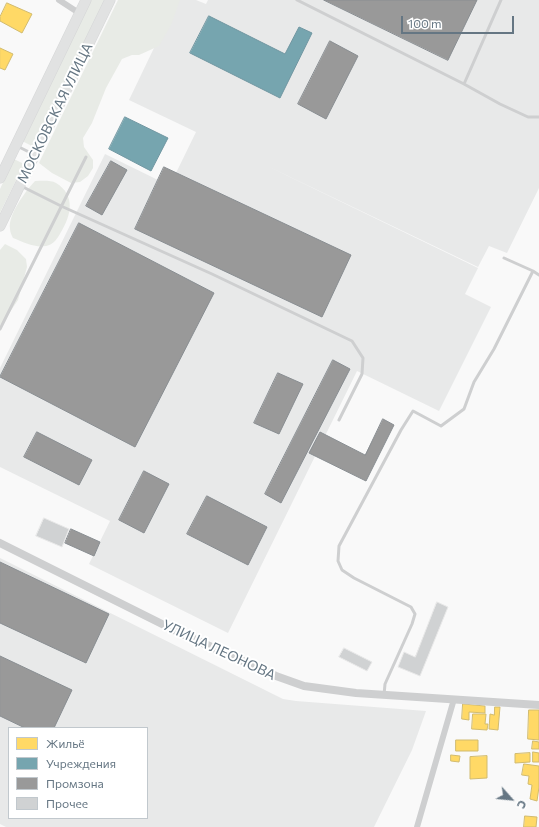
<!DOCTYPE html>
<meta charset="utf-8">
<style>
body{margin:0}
#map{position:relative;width:539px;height:827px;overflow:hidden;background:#f9f9f9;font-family:Commissioner,sans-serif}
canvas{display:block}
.legend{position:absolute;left:8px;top:727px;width:140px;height:92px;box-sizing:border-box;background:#fff;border:1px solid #c1c8cd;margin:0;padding:5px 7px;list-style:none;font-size:12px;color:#657683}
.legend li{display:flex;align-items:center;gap:8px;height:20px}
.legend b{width:20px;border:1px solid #c1c8cd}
.north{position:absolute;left:491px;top:779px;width:40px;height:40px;-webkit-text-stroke:3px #fff;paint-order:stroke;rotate:117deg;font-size:11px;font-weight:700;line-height:16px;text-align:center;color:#657683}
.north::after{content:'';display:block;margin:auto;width:14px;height:18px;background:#657683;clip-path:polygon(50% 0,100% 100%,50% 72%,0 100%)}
.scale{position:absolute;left:401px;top:16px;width:113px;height:18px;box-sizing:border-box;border:2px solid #657683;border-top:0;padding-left:5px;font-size:12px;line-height:14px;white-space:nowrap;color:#657683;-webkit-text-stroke:3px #fff;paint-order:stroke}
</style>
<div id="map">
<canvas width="539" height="827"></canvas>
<ul class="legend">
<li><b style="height:11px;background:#ffd966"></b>Жильё</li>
<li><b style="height:11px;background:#76a5af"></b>Учреждения</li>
<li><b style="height:11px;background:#999"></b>Промзона</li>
<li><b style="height:11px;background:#d0d2d3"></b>Прочее</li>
</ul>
<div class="north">С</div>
<div class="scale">100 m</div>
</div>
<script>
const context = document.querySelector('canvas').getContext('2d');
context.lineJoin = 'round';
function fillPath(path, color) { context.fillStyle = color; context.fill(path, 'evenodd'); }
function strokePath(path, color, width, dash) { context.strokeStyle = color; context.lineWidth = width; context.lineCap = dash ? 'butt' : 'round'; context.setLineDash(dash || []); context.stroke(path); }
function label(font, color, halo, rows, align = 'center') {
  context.font = font + ' Commissioner,sans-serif'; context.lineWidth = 4; context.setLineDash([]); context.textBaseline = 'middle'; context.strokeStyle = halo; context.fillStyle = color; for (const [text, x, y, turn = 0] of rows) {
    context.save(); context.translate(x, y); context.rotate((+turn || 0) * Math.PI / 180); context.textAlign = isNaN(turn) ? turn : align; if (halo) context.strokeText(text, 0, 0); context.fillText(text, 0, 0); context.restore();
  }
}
const built = new Path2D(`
 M177,0h19l10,4 2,-4h331v188l-32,65 -18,-7 -11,21 -217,-104 217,105 -13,26 26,13 -52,104 -82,-40 -129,262 -139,-69 21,-43 -110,-54v-99l105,-214 53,26 18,-7 20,-41 -67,-32z
 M0,558l283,141 13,2 130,10 -14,39 -38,77h-368l-6,-3zM9,728h138v90h-138z`);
const green = new Path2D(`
 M90,0h16l-72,147 -12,-6z
 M118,0h62l-9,25 -12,21 -20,9h-7l-10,4 -16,29 -14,35 -9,15 1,9 9,13v8l-5,8 -8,6 -9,1 -19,-10 -13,-10z
 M14,159l10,5 -24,49v-24z
 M35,181c7,0 16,-1 21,2 20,12 15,33 5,49 -3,6 -8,13 -15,14 -11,2 -23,-4 -33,-8 -1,-2 -3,-6 -3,-9 -2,-15 16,-38 25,-48z
 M5,244l12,6 9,9 1,8 -9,33 -16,24 -2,1v-75z`);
const homes = new Path2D(`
 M7,3l25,11 -10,19 -22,-12v-4z
 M0,48l13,6 -8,16 -5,-2z
 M463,704l22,2v7l-16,-1v8l-7,-1z
 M495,707h5l-2,23 -9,-1 1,-15 4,1z
 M529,710h10v30l-11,-1z
 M473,714h13l-1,10h3l-1,6 -15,-1z
 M456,740h22v11h-22z
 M533,741l6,1v7h-7z
 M533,752l6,1v9h-6z
 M530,753v9l-15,1v-9z
 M451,755l9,1 -1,6 -8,-1z
 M487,756v22l-17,1v-22z
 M524,764l15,2v21l-2,14 -7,-2 2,-14 -4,-1 1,-8 -7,-1z
 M525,816l12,1 -1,10h-12z`);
const public = new Path2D(`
 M209,16l76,38 14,-27 13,6 -32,65 -90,-45z
 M125,117l43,21 -17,33 -42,-22z`);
const industry = new Path2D(`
 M324,0h153l-29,60z
 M330,41l28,15 -32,63 -28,-15z
 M111,161l16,9 -25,45 -16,-9z
 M164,167l187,88 -29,62 -187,-88z
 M79,223l135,70 -79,154 -135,-70z
 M333,360l17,9 -69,134 -16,-9z
 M278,373l25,11 -24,50 -25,-11z
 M383,419l11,6 -28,56 -57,-28 11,-21 45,23z
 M37,432l55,28 -13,25 -55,-28z
 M144,471l25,13 -25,49 -25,-13z
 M207,496l60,31 -19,38 -61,-31z
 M71,529l29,13 -6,14 -29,-13z
 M0,562l109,52 -23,49 -86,-40z
 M0,656l72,34 -18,38h-29l-25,-12z`);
const building = new Path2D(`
 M44,518l25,11 -7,18 -26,-11z
 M437,602l11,5 -28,69 -22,-9 6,-15 11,5z
 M344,648l28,14 -5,9 -28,-14z`);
const service = new Path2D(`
 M297,0l167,84 36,20 28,13h11
 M464,84l37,-84
 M17,146l16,8
 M21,186l40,20 151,68 140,67 11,17 -1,16 -23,46
 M504,258l29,13
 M0,329l86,-172
 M384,695l1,-11 27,-60 3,-10 -4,-7 -57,-29 -12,-8 -4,-9 1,-15 62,-116 12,-19 28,15 23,-17 10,-27 20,-33 39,-78 6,4`);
const minor = new Path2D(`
 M59,0l20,13
 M417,827l37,-128`);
const tertiary = new Path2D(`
 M0,543l176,88 100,45 28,10 52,7 183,12`);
const primary = new Path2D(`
 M0,178l86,-178
 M0,226l110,-226`);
const streetNames = [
 ["МОСКОВСКАЯ УЛИЦА",55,113,-64],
 ["УЛИЦА ЛЕОНОВА",219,650,25]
];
fillPath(built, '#e8e9e9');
fillPath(green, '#e8ebe6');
fillPath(homes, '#ffd966');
strokePath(homes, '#d1bb6f', 1);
fillPath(public, '#76a5af');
strokePath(public, '#7197a2', 1);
fillPath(industry, '#999');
strokePath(industry, '#898e92', 1);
fillPath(building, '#d0d2d3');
strokePath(building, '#e8e8e8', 1);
strokePath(primary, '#d5d6d7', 11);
strokePath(service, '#cecfd0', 3);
strokePath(minor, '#cecfd0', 6);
strokePath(tertiary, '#cecfd0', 8);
strokePath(primary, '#e1e2e2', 10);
label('14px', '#657683', '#fff', streetNames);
</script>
